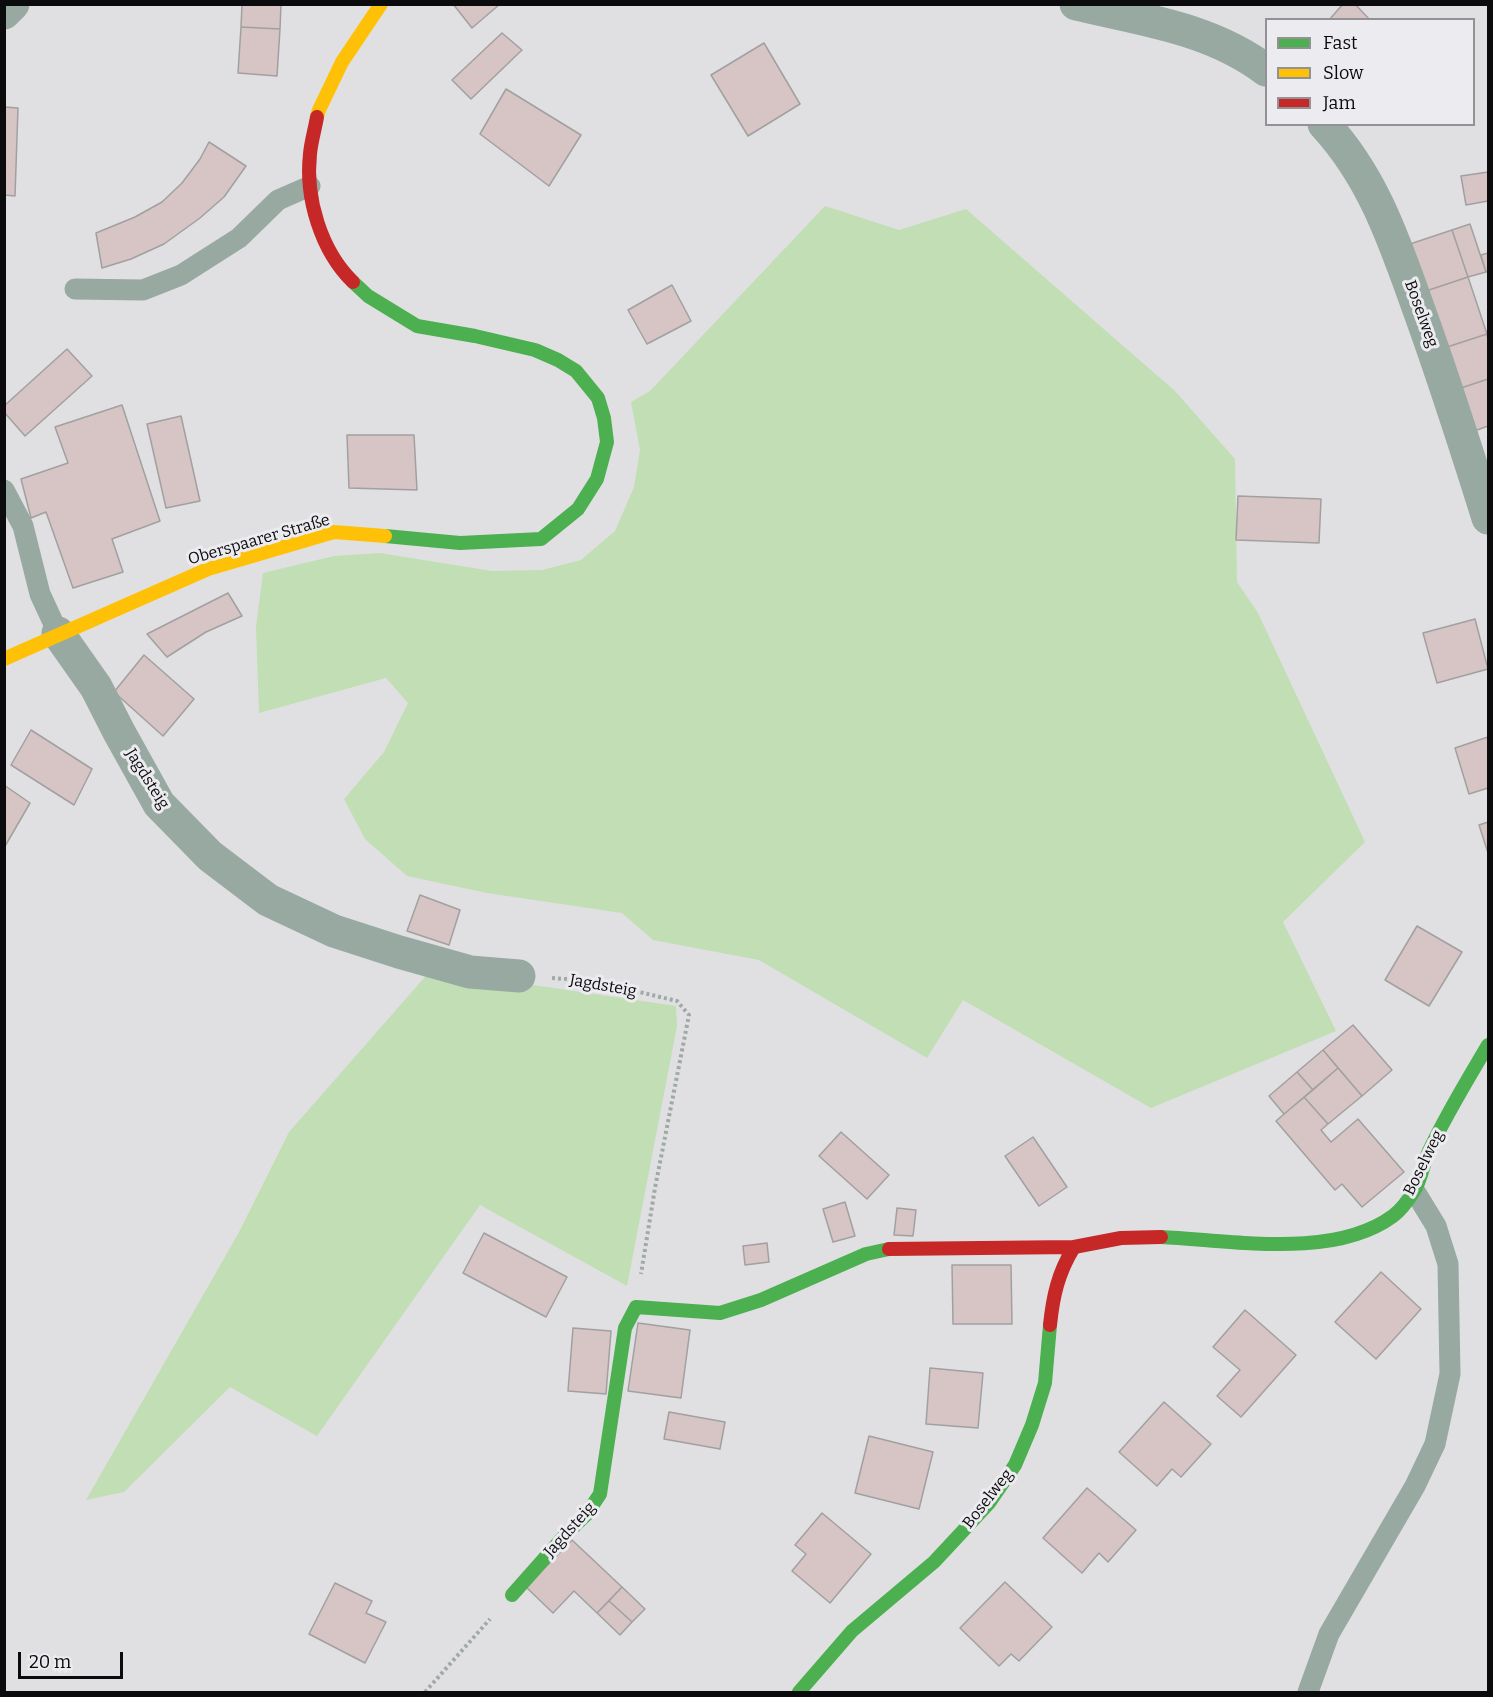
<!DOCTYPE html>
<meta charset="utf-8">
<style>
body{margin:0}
#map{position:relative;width:1493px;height:1697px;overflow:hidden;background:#e0e0e2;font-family:Bitter,serif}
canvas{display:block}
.frame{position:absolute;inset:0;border:6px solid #0b0b0d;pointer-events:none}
.legend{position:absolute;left:1265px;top:18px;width:210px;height:108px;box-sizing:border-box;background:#ececf0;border:2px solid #929295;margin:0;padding:8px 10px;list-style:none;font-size:18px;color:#0b0b0d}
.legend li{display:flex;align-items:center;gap:12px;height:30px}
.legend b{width:30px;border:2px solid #929295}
.scale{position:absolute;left:18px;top:1652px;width:105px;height:27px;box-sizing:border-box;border:3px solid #0b0b0d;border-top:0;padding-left:8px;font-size:18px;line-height:21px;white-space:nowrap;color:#0b0b0d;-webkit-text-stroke:4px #ececf0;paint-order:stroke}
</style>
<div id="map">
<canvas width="1493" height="1697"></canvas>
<div class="frame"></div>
<ul class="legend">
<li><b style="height:8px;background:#4caf50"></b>Fast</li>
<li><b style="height:8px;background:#ffc107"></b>Slow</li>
<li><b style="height:8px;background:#c62828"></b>Jam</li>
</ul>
<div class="scale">20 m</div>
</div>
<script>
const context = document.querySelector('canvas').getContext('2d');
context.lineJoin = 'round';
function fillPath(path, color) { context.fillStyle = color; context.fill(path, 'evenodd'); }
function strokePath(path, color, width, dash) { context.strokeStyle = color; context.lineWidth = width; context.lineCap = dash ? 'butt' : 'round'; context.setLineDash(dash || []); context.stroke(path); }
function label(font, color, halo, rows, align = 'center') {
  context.font = font + ' Bitter,serif'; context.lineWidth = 6; context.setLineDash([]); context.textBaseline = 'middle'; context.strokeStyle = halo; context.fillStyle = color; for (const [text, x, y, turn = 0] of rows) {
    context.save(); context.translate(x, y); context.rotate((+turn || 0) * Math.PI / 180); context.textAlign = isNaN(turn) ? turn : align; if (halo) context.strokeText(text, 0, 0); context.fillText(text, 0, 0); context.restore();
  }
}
const green = new Path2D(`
 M825,206l74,24 67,-21 209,182 60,68 2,123 21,31 107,229 -82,80 53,109 -185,77 -188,-108 -36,58 -168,-98 -106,-20 -31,-27 -135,-20 -80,-17 -42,-37 -21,-40 40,-47 24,-49 -22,-25 -127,35 -3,-86 7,-54 71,-17 46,-3 112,18 50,-1 39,-10 34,-29 19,-44 6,-37 -9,-48 19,-11z
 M431,970l245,36 1,20 -50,260 -147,-81 -163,231 -87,-49 -106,105 -38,8 152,-266 51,-102z`);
const building = new Path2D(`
 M242,4h39l-1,25 -39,-2z
 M453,4h47l-28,24z
 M1343,4h12l15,16h-41z
 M241,27l39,2 -3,47 -39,-3z
 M502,33l20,17 -51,49 -19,-19z
 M764,43l36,61 -52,32 -37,-61z
 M506,89l75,46 -32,51 -69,-52z
 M4,107l14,1 -3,88 -11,-1z
 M209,142l37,24 -22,31 -24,21 -36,26 -33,15 -29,9 -6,-35 39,-16 27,-15 20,-19 18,-24z
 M1488,172v29l-22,4 -5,-29z
 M1470,224l16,48 -18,5 -16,-47z
 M1452,230l16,47 -42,14 -16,-47z
 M1488,253v18l-2,1 -5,-17z
 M1468,277l19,57 -43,14 -18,-57z
 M672,285l19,36 -44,23 -19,-34z
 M1487,334l1,6v39l-30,10 -14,-41z
 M67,349l25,27 -67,60 -21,-24v-6z
 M1488,379v47l-16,6 -14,-43z
 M122,405l38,116 -48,18 11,33 -50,16 -27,-76 -15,6 -10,-39 47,-16 -13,-36z
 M181,416l19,85 -34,7 -19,-84z
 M347,435h67l3,55 -68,-2z
 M1238,496l83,3 -2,44 -83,-3z
 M228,593l14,23 -36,16 -39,25 -20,-23z
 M1475,619l13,50 -51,14 -14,-50z
 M144,655l50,44 -31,37 -49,-44z
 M31,730l61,39 -18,36 -63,-40z
 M1488,737v51l-19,6 -14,-46z
 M4,785l26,18 -26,45z
 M1488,822v31l-9,-28z
 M420,895l40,15 -11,35 -42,-14z
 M1417,926l45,26 -33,54 -44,-26z
 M1353,1025l39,45 -30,26 -39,-46z
 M1323,1050l15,18 -25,22 -16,-18z
 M1338,1068l24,28 -34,28 -24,-27z
 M1297,1072l16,18 -29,24 -15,-18z
 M1304,1097l24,27 -7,6 10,12 27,-23 46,53 -42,35 -20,-23 -7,6 -59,-69z
 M841,1132l48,43 -22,24 -48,-43z
 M1033,1137l34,50 -28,19 -34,-50z
 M845,1202l10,34 -22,6 -10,-33z
 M897,1208l19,2 -3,26 -19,-1z
 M484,1233l83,44 -21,40 -83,-44z
 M767,1243l2,19 -24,3 -2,-19z
 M952,1265h59l1,59h-59z
 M1381,1272l40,37 -45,50 -41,-37z
 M1245,1310l51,45 -55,62 -24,-21 23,-26 -27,-23z
 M638,1323l52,7 -9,68 -53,-7z
 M573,1328l38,3 -5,63 -38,-3z
 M930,1368l53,5 -5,55 -52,-4z
 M1164,1402l47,42 -30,33 -9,-8 -15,17 -38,-34z
 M669,1412l56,10 -5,27 -56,-10z
 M869,1436l64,16 -14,57 -64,-16z
 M1087,1488l49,42 -28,32 -9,-9 -17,20 -39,-35z
 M822,1513l49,41 -41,49 -38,-32 14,-17 -11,-9z
 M572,1540l50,47 -25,26 -23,-22 -21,22 -27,-26z
 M1005,1582l47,45 -33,34 -8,-7 -12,12 -39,-38z
 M335,1583l37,18 -6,12 20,9 -21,41 -56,-29z
 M622,1587l23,22 -13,13 -23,-21z
 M609,1601l23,21 -12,13 -23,-22z`);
const path = new Path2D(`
 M552,978l41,3 84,20 12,14 -34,173 -14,86
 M425,1692l65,-73`);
const lane = new Path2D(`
 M75,289l68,1 38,-15 58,-37 39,-38 32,-14
 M4,490l19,36 17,68 18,39
 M1308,1692l21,-58 86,-148 20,-42 15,-70 -2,-110 -12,-38 -22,-36`);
const street = new Path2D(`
 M1076,4c67,16 134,24 190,66
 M4,13l9,-9
 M1324,124c50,54 71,119 95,186 25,69 47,138 69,208
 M58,633l38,54 23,45 40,72 51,52 58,44 66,31 65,21 71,20 49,4`);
const fast = new Path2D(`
 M353,282l15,14 49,30 58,10 60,14 23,10 18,11 22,27 6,20 3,24 -10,37 -19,30 -37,30 -81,4 -75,-7
 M1161,1237c70,3 172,23 232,-21 8,-6 16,-17 21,-25 8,-12 9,-29 16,-42 17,-36 38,-70 58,-104
 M512,1595l55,-62 19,-18 14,-21 25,-166 11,-21 84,6 41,-13 105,-46 23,-5
 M799,1692l53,-61 82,-69 55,-59 26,-38 17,-40 13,-42 5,-58`);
const slow = new Path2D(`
 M317,117l2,-7 23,-48 39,-58
 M4,659l204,-90 126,-37 51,4`);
const jam = new Path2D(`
 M317,117c-2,12 -6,25 -7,37 -5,44 11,97 43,128
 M889,1249l185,-2
 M1050,1325c3,-29 8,-52 24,-78l47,-9 40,-1`);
const streetNames = [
 ["Boselweg",1421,314,70],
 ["Oberspaarer Straße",259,540,-16],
 ["Jagdsteig",147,779,58],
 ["Jagdsteig",603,986,10],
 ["Boselweg",1424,1163,-64],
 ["Boselweg",988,1499,-52],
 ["Jagdsteig",570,1530,-48]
];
fillPath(green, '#c1deb5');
fillPath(building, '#d7c4c5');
strokePath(building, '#a1a0a1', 1.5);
strokePath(path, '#a0a9a6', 4, [3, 3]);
strokePath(lane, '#97a9a1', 21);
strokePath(street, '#97a9a1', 33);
strokePath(fast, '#4caf50', 14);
strokePath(slow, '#ffc107', 14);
strokePath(jam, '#c62828', 14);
label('16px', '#0b0b0d', '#ececf0', streetNames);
</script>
